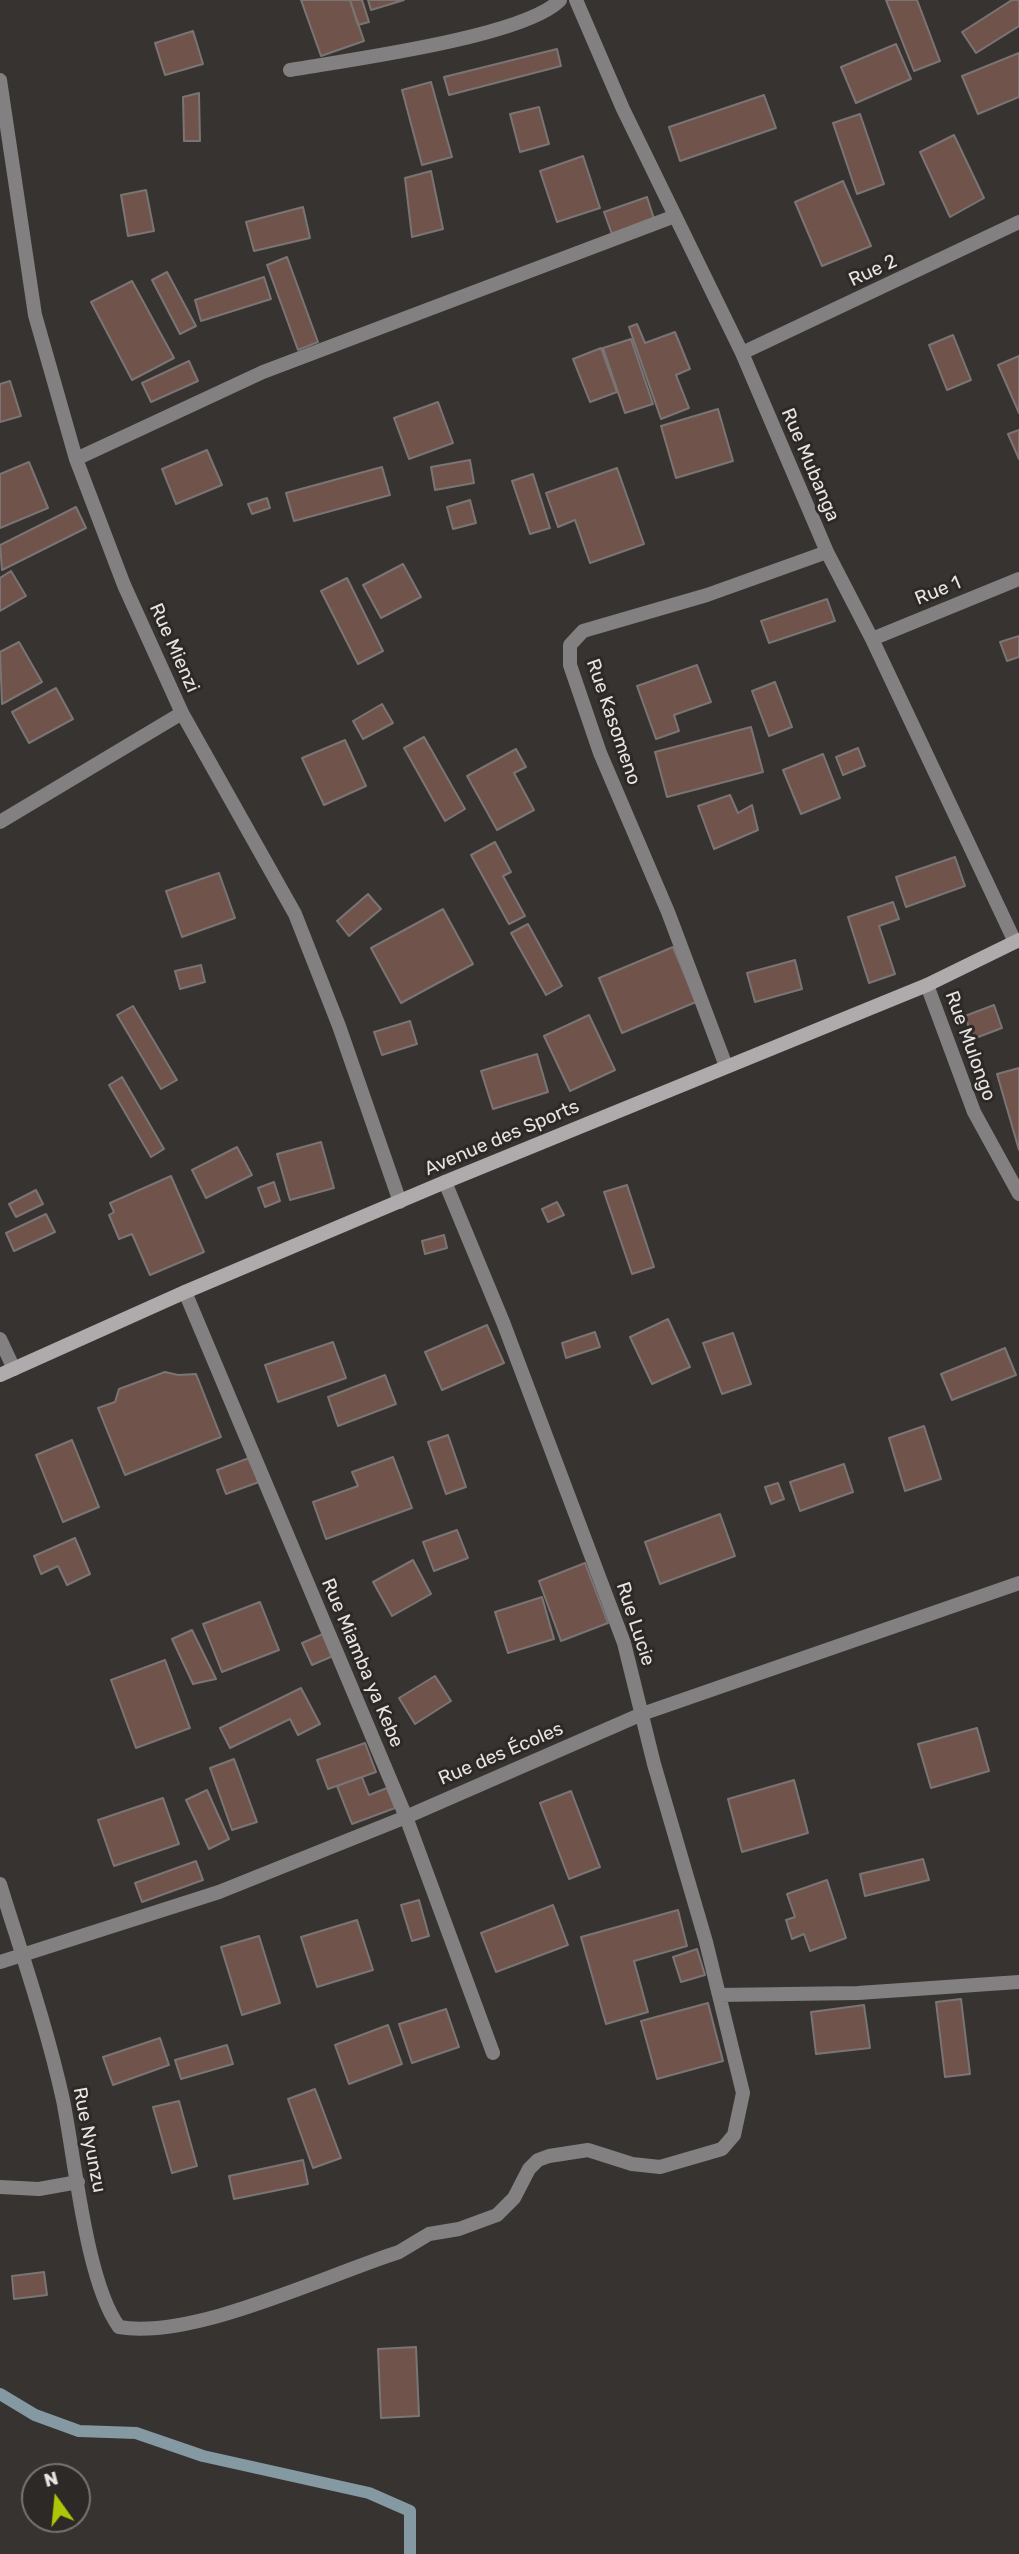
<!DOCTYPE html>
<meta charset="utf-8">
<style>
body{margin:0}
#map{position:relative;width:1019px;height:2554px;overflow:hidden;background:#373331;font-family:Rubik,sans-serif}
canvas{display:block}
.north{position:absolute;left:21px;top:2463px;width:70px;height:70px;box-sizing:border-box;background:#2d2927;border:2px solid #777472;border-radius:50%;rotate:345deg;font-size:19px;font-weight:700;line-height:28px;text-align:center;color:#e7e5e3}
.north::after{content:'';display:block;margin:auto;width:24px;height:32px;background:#afc507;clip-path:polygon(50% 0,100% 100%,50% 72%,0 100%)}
</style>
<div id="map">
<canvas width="1019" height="2554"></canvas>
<div class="north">N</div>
</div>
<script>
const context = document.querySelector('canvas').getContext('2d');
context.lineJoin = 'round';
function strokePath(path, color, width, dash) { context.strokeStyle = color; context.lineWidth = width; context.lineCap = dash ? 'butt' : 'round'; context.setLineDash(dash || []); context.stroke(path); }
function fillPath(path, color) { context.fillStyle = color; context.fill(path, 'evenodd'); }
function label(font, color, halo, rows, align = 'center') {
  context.font = font + ' Rubik,sans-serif'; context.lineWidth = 6; context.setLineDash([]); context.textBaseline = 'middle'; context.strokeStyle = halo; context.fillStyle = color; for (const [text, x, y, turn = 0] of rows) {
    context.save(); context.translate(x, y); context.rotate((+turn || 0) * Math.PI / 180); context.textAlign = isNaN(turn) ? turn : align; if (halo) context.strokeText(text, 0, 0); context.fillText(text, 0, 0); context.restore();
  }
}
const stream = new Path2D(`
 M0,2394l35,21 44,16 57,2 67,23 166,37 41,18v43`);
const building = new Path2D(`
 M301,0h49l14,41 -43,15z
 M350,0h12l7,22 -11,3z
 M368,0h36l-33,10z
 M886,0h31l23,61 -26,10z
 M1012,0h7v26l-43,27 -14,-21z
 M193,31l10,33 -38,11 -10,-32z
 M896,44l15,35 -55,24 -15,-36z
 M557,49l4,17 -112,29 -5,-18z
 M1019,53v44l-41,17 -16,-38z
 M431,82l21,75 -30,8 -20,-75z
 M199,93l1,48h-16l-1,-44z
 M764,95l12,33 -96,33 -11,-34z
 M539,107l10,37 -29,8 -10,-38z
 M860,114l24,70 -27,10 -24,-71z
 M954,135l30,63 -34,19 -30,-65z
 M583,156l17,52 -43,14 -17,-51z
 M431,171l12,58 -31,8 -7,-59z
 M843,181l28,65 -49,20 -27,-64z
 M146,190l8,41 -26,5 -7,-41z
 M647,197l8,25 -42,15 -9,-25z
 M303,207l7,31 -56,13 -8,-29z
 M287,257l31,85 -20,8 -31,-85z
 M167,272l29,54 -16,8 -28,-54z
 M264,277l7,22 -70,22 -6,-21z
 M132,281l42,77 -42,22 -41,-78z
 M637,324l8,19 30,-11 15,37 -14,6 13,33 -28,11 -32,-92z
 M953,335l18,45 -24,10 -18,-45z
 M631,339l22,65 -28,9 -22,-65z
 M601,348l16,44 -27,10 -17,-43z
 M1019,356v57l-21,-48z
 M189,361l9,20 -47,21 -9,-19z
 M10,381l11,35 -21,6v-38z
 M438,402l15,41 -44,16 -15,-41z
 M718,409l15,52 -57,17 -15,-52z
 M1019,430v29l-11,-25z
 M207,450l15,35 -46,19 -14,-35z
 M470,460l4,23 -39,7 -4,-23z
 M29,462l19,46 -48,20v-54z
 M382,467l8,28 -96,26 -8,-28z
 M617,468l27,76 -54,19 -15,-43 -17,7 -12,-34z
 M533,474l17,54 -20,6 -18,-53z
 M267,498l3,10 -18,6 -4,-10z
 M470,500l6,23 -23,6 -6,-22z
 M76,507l10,21 -84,42 -2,-25z
 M403,564l18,33 -40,21 -18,-33z
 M11,571l15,25 -26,15v-33z
 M347,578l36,73 -25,13 -37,-73z
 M827,599l8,22 -66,22 -8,-22z
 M1019,636v21l-12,4 -7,-19z
 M19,642l23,40 -40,22 -2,-52z
 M697,665l14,37 -37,13 5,16 -23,8 -19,-53z
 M775,682l17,45 -23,9 -17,-45z
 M56,688l17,31 -44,24 -17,-31z
 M382,704l11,19 -30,16 -10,-18z
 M751,727l12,45 -96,25 -12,-45z
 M424,737l41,72 -20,12 -41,-73z
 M345,740l21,46 -42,19 -22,-47z
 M858,748l7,18 -22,9 -7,-18z
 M516,749l10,18 -12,6 20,37 -37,20 -30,-54z
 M823,754l17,44 -39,16 -18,-44z
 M730,795l8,18 14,-8 6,25 -44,19 -16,-43z
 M495,842l16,30 -8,4 22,40 -16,8 -38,-69z
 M955,857l10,29 -59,21 -10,-30z
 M219,873l16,45 -53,19 -16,-46z
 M368,894l13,15 -32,27 -12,-15z
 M893,902l6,17 -20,7 16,48 -26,9 -21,-66z
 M443,909l30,55 -72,39 -30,-55z
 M528,924l34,62 -16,9 -35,-62z
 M673,947l23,55 -74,31 -23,-55z
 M795,960l7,29 -47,13 -8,-29z
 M201,965l4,17 -25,7 -5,-18z
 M994,1005l8,23 -29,11 -8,-23z
 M133,1006l44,74 -16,9 -44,-74z
 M589,1015l26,55 -45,21 -26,-55z
 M410,1021l7,23 -35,11 -8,-23z
 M537,1054l11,38 -55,17 -12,-38z
 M1019,1068v82l-22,-76z
 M122,1077l42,72 -13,8 -42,-72z
 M321,1142l13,46 -44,12 -13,-46z
 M237,1147l15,28 -46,23 -14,-28z
 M171,1176l33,76 -54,23 -18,-41 -13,5 -10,-24 5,-3 -4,-9z
 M274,1182l6,19 -15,6 -7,-19z
 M627,1185l27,82 -22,7 -28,-82z
 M36,1190l7,14 -27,13 -7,-13z
 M557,1202l7,13 -16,7 -6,-13z
 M46,1214l9,18 -41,19 -8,-18z
 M444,1235l3,13 -22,6 -3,-13z
 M668,1319l22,48 -38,17 -22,-47z
 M487,1325l17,38 -62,27 -17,-38z
 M595,1332l5,15 -34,11 -4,-15z
 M733,1333l18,51 -29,10 -19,-51z
 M333,1342l13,36 -68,24 -13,-37z
 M1005,1348l11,27 -64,25 -11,-26z
 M165,1372l13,3 18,-1 25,63 -96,38 -27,-67 17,-6 4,-13z
 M385,1375l11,29 -58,22 -10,-29z
 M924,1426l17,53 -36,12 -16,-53z
 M448,1435l18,52 -20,7 -18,-52z
 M72,1440l27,67 -36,15 -27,-67z
 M393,1457l19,51 -86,31 -13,-37 45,-16 -6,-14z
 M249,1458l10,24 -33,12 -9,-24z
 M844,1464l9,28 -53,19 -10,-29z
 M778,1483l6,16 -13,5 -6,-17z
 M720,1514l15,42 -75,28 -15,-42z
 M457,1530l11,28 -34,13 -11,-29z
 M75,1538l15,36 -23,11 -9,-19 -17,8 -7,-18z
 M413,1560l18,34 -39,22 -19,-34z
 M585,1563l23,60 -47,18 -22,-60z
 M542,1597l12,42 -46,14 -13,-41z
 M260,1602l19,48 -57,22 -19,-48z
 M192,1630l24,49 -23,5 -21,-45z
 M323,1634l10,22 -21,9 -10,-22z
 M165,1660l25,68 -54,20 -25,-68z
 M435,1676l16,25 -36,23 -16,-26z
 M301,1688l19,36 -22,11 -8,-16 -60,29 -10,-20z
 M977,1728l12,43 -58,17 -13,-44z
 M365,1743l11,29 -48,17 -11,-29z
 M234,1759l23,63 -25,8 -22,-62z
 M362,1777l7,18 18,-7 8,20 -43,16 -15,-38z
 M794,1780l14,53 -66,19 -14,-53z
 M207,1790l22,49 -20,10 -23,-49z
 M571,1791l29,76 -31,12 -29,-76z
 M163,1798l16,46 -65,22 -16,-46z
 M923,1859l6,21 -64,16 -5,-22z
 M196,1861l7,19 -61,22 -7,-19z
 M827,1880l19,58 -36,13 -6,-17 -12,5 -6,-19 9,-3 -8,-23z
 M419,1900l10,36 -17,5 -11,-36z
 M553,1905l15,40 -72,27 -15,-39z
 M678,1910l9,36 -53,15 14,51 -42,12 -25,-87z
 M357,1920l16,50 -56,17 -16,-50z
 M259,1936l21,67 -38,12 -21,-68z
 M697,1949l8,26 -24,7 -8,-25z
 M961,1999l9,75 -25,3 -9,-75z
 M708,2003l15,58 -66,18 -16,-58z
 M864,2005l6,43 -54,6 -5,-42z
 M446,2009l13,38 -47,16 -13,-39z
 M388,2025l14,39 -53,20 -14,-39z
 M160,2038l9,27 -56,20 -10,-28z
 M227,2045l6,19 -52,15 -6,-19z
 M315,2089l26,69 -28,10 -25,-69z
 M179,2101l18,65 -25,7 -19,-66z
 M303,2160l5,24 -74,15 -5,-23z
 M44,2272l3,23 -33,4 -2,-23z
 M416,2347l3,69 -38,2 -3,-69z`);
const street = new Path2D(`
 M576,0l47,109 119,244 85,199 45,87 143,303
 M290,70c57,-10 234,-33 270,-70
 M0,80l35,235 41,144 48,126 58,128 113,201 44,112 61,176
 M742,353l277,-131
 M76,459l187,-87 412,-156
 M872,639l147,-60
 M0,822l182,-109
 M927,985l47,127 45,82
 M726,1066l-58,-154 -68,-159 -30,-88v-20l13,-14 124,-36 120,-43
 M185,1292l221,525 87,236
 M0,1339l14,30
 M0,1884c22,71 47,143 63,216 12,59 23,182 56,227 74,13 205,-51 280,-75l30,-18 30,-5 38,-14 17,-17 15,-29 9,-9 11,-4 39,-6 44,14 28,3 62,-18 12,-14 9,-42 -37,-151 -52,-178 -30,-121 -121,-321 -58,-140
 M0,1962l219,-70 187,-75 236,-103 377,-131
 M719,1995l139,-2 161,-11
 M0,2187l39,2 39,-7`);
const secondary = new Path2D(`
 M0,1375l185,-83 260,-110 482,-197 92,-45`);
const streetNames = [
 ["Rue 2",873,271,-25],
 ["Rue Mubanga",810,465,67],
 ["Rue 1",938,591,-22],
 ["Rue Mienzi",174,648,66],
 ["Rue Kasomeno",613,722,71],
 ["Rue Mulongo",970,1046,70],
 ["Avenue des Sports",502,1138,-23],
 ["Rue Lucie",635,1624,72],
 ["Rue Miamba ya Kebe",362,1663,67],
 ["Rue des Écoles",501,1754,-23],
 ["Rue Nyunzu",89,2140,79]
];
strokePath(stream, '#8599a2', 12);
fillPath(building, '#70544c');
strokePath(building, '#7a7574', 2);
strokePath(street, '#838081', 14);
strokePath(secondary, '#afabac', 14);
label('19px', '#e7e5e3', '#2d2927', streetNames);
</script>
